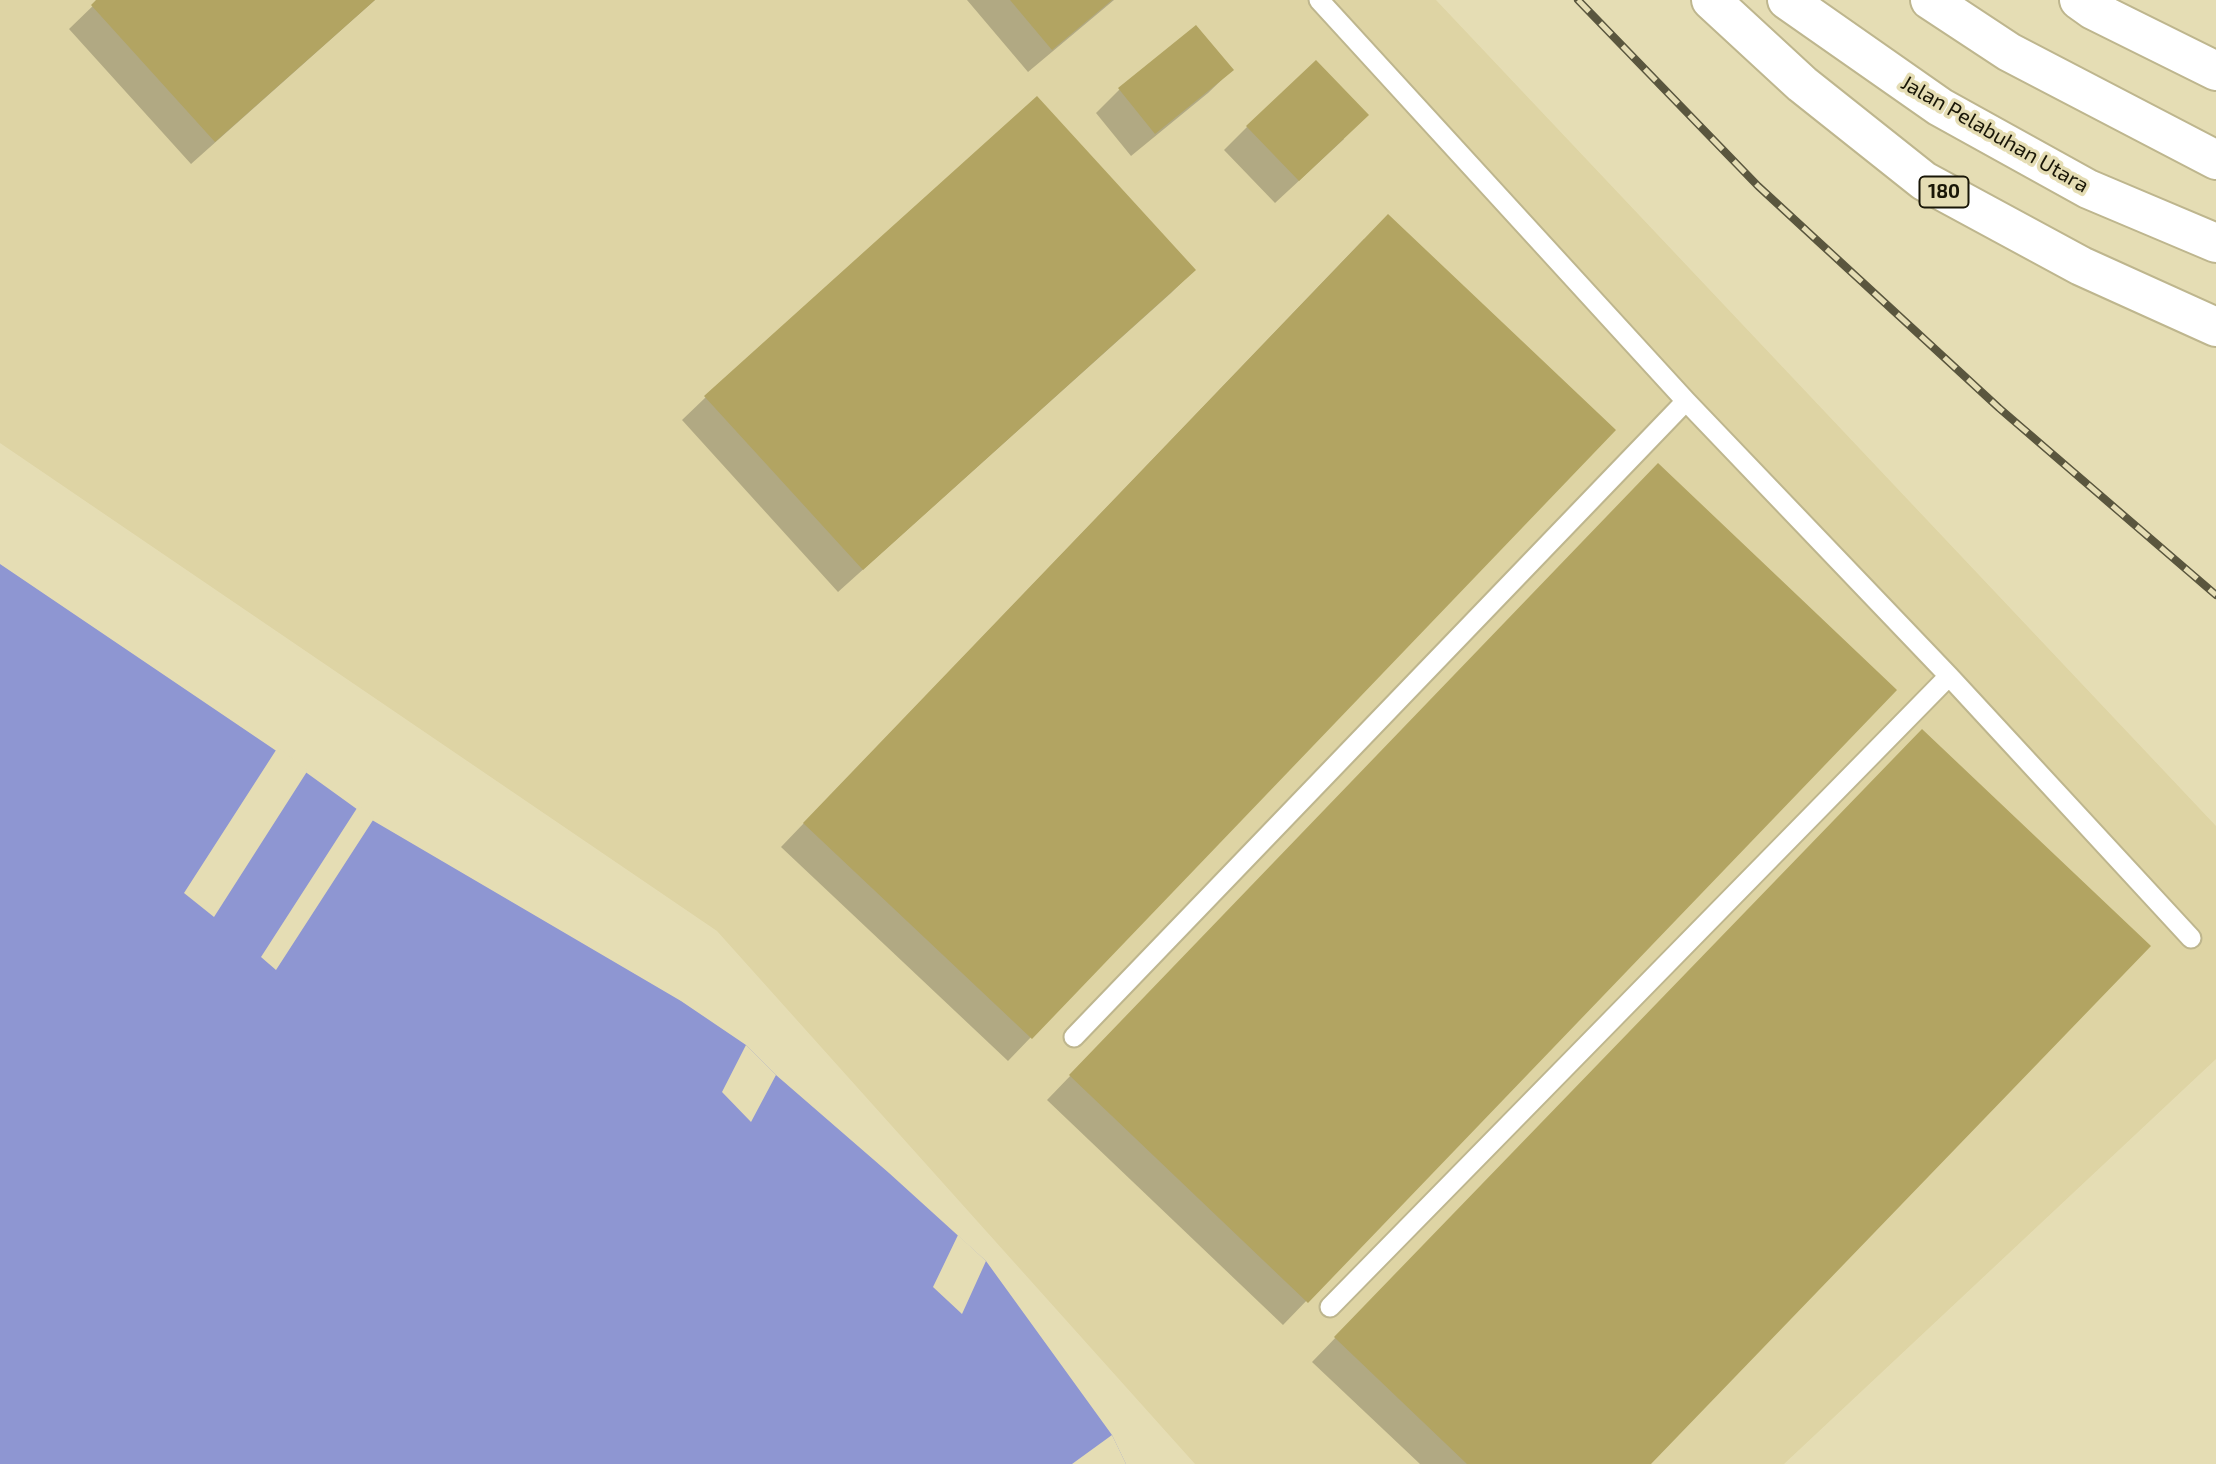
<!DOCTYPE html>
<style>
body{margin:0}
canvas{display:block;background:#e5ddb4}
</style>
<canvas width="2216" height="1464"></canvas>
<script>
const context = document.querySelector('canvas').getContext('2d');
context.lineJoin = 'round';
function fillPath(path, color) { context.fillStyle = color; context.fill(path, 'evenodd'); }
function strokePath(path, color, width, dash) { context.strokeStyle = color; context.lineWidth = width; context.lineCap = dash ? 'butt' : 'round'; context.setLineDash(dash || []); context.stroke(path); }
function label(font, color, halo, rows, align = 'center') {
  context.font = font + ' "Exo 2",sans-serif'; context.lineWidth = 7; context.setLineDash([]); context.textBaseline = 'middle'; context.strokeStyle = halo; context.fillStyle = color; for (const [text, x, y, turn = 0] of rows) {
    context.save(); context.translate(x, y); context.rotate((+turn || 0) * Math.PI / 180); context.textAlign = isNaN(turn) ? turn : align; if (halo) context.strokeText(text, 0, 0); context.fillText(text, 0, 0); context.restore();
  }
}
const built = new Path2D(`
 M0,0h1436l780,826v233l-432,405h-589l-478,-533 -717,-488z`);
const water = new Path2D(`
 M0,564l275,186 97,70 309,181 65,44 30,30 113,98 97,88 126,174 14,29h-1126z`);
const pier = new Path2D(`
 M278,747l30,23 -94,147 -30,-24z
 M359,805l16,12 -99,153 -15,-13z
 M746,1045l30,30 -25,47 -29,-30z
 M958,1235l28,26 -24,53 -29,-27z
 M1112,1435l14,29h-54z`);
const shadow = new Path2D(`
 M99,0h276l-184,164 -122,-135z
 M967,0h147l-86,72z
 M1196,27l36,43 -24,23 -77,63 -35,-43 23,-23z
 M1247,127l97,12 -69,64 -51,-53z
 M1364,239l250,192 -606,630 -227,-214z
 M1194,270l-23,23 -333,299 -156,-172 24,-23z
 M1635,489l260,201 -612,635 -236,-225z
 M1899,754l-250,710h-229l-108,-102z`);
const building = new Path2D(`
 M96,0h279l-160,142 -124,-137z
 M1010,0h102l-60,50z
 M1196,25l38,45 -79,64 -37,-46z
 M1316,60l53,55 -70,66 -53,-55z
 M1037,96l159,174 -333,300 -159,-174z
 M1388,214l228,216 -584,609 -229,-216z
 M1658,463l239,227 -589,613 -239,-228z
 M1922,729l229,217 -500,518h-184l-133,-127z`);
const lane = new Path2D(`
 M1319,0l367,401 263,275 242,262
 M1074,1037l612,-636
 M1330,1307l619,-631`);
const secondary = new Path2D(`
 M1787,0l153,107 148,82 128,54
 M1930,0l79,52 207,108`);
const primary = new Path2D(`
 M1711,0l91,84 122,97 157,85 135,61
 M2079,0l14,10 123,61`);
const rail = new Path2D(`
 M1578,0l180,186 241,222 217,187`);
const shields = [
 [1944,192,49]
];
const shieldNames = [
 ["180",1944,192]
];
const streetNames = [
 ["Jalan Pelabuhan Utara",1995,134,30]
];
fillPath(built, '#ded4a4');
fillPath(water, '#8e96d2');
fillPath(pier, '#e5ddb4');
fillPath(shadow, '#0003');
fillPath(building, '#b2a462');
strokePath(lane, '#beb68e', 23);
strokePath(secondary, '#beb68e', 42);
strokePath(primary, '#beb68e', 42);
strokePath(lane, '#fff', 19);
strokePath(secondary, '#fff', 38);
strokePath(primary, '#fff', 38);
strokePath(rail, '#5a563e', 8);
strokePath(rail, '#e5ddb4', 5, [16]);
for (const [x, y, w] of shields) { const box = new Path2D(); box.roundRect(x - w / 2, y - 15.5, w, 31, 5); context.fillStyle = '#e5ddb4'; context.fill(box); strokePath(box, '#191607', 2); }
label('bold 19px', '#191607', null, shieldNames);
label('21px', '#191607', '#e5ddb4', streetNames);
</script>
